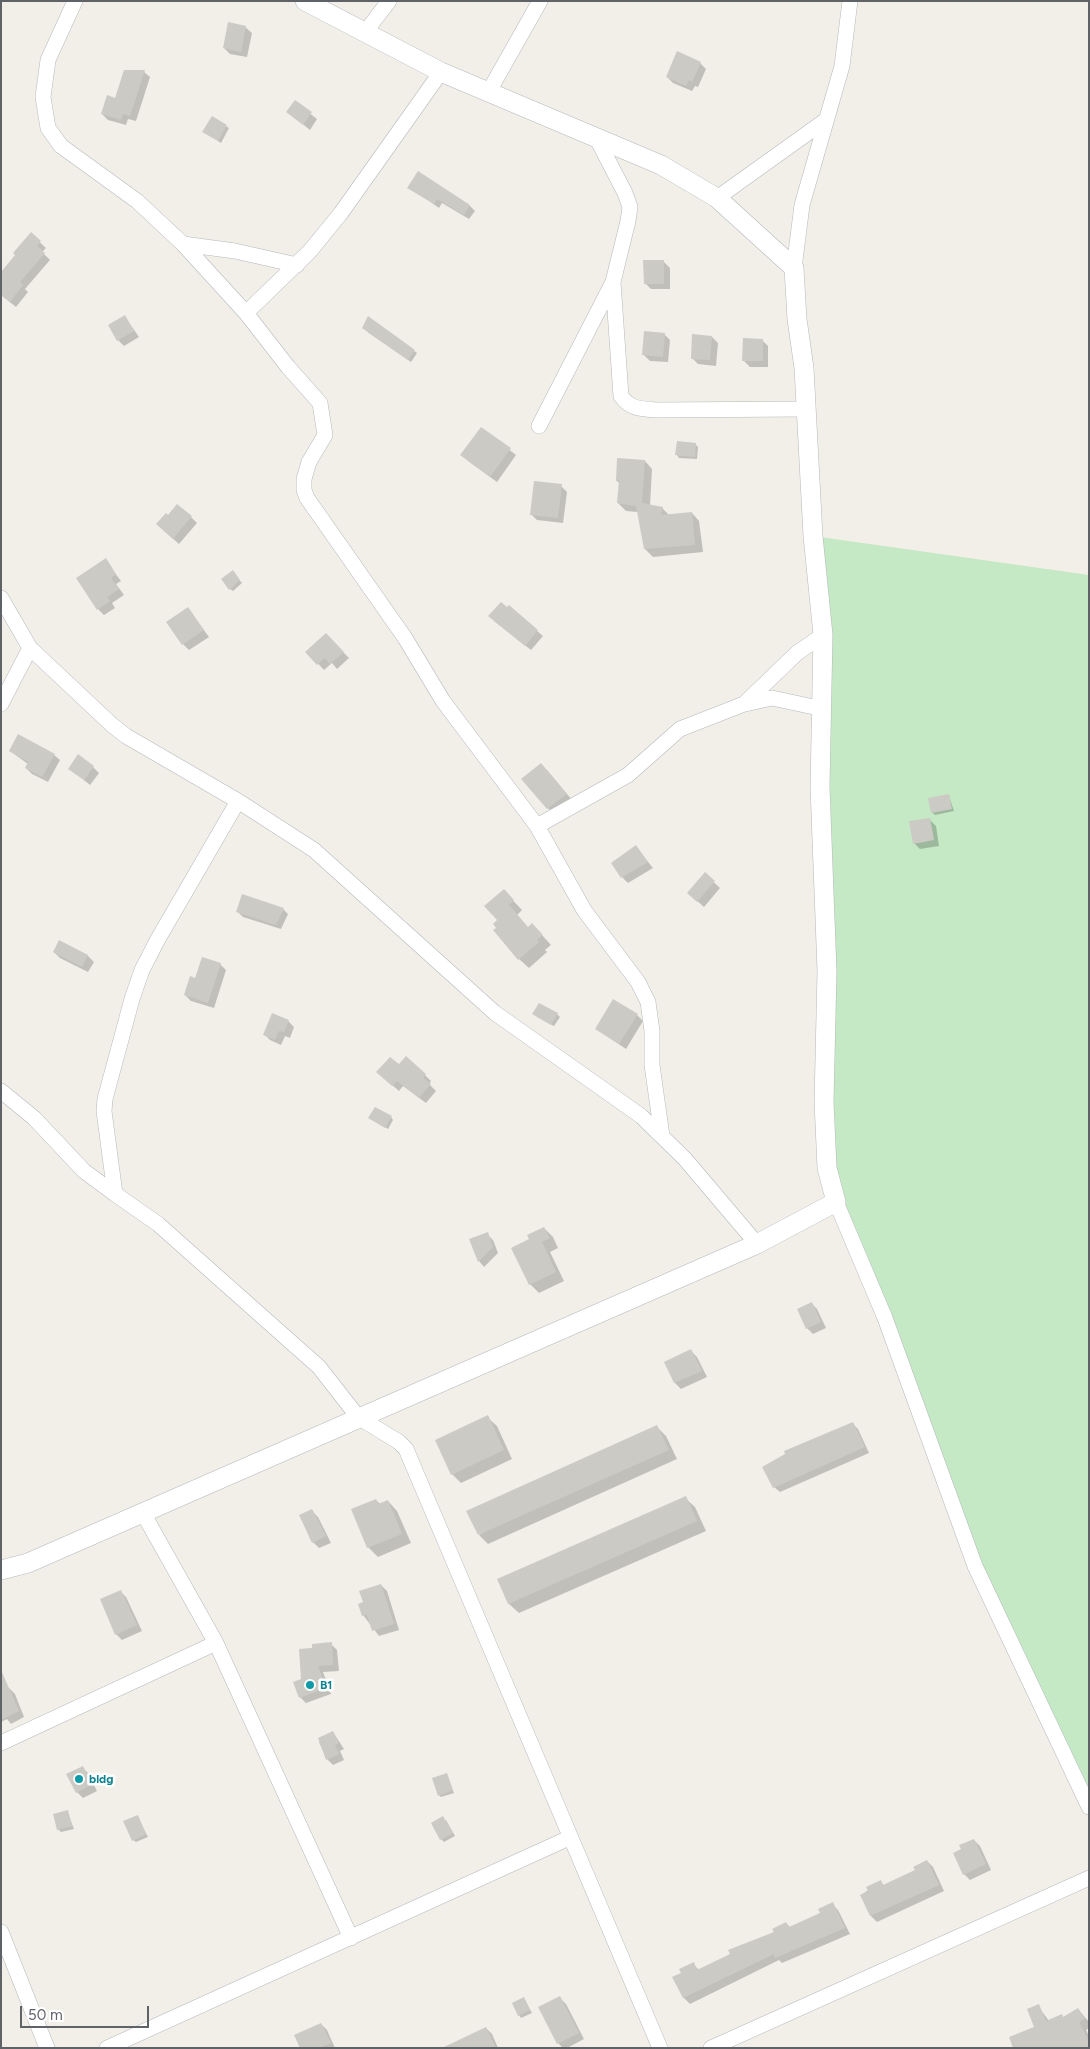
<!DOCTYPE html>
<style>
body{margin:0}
#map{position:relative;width:1090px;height:2049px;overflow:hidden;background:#f1efe8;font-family:Figtree,sans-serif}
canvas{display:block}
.frame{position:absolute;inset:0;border:2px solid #5f6368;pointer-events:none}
.scale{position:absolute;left:20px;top:2006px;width:129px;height:22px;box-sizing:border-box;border:2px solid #5f6368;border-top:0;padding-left:6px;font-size:15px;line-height:18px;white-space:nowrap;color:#5f6368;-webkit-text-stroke:4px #fff;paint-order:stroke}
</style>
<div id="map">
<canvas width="1090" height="2049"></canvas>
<div class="frame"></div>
<div class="scale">50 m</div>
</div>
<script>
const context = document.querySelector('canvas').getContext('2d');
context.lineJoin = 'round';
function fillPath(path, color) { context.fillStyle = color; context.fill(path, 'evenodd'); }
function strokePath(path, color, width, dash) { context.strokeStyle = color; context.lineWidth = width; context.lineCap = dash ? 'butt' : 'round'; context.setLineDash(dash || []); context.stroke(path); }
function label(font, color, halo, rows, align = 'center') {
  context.font = font + ' Figtree,sans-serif'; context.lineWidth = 5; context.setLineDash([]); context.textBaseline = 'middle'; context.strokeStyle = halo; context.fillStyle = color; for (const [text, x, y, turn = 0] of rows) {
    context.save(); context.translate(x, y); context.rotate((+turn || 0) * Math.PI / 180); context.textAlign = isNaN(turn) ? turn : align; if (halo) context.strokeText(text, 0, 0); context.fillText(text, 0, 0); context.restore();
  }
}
const green = new Path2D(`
 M813,536l276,39v1232l-114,-241 -139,-364z`);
const shadow = new Path2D(`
 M245,27l7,6 -5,24 -17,-3 -6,-6z
 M700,63l6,6 -8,18 -3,-1 -3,5 -19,-8 -6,-6z
 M144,72l6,5 -14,44 -8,-2 -2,6 -18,-5 -6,-6z
 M295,102l22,17 -7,11 -22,-18z
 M212,118l17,10 -8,15 -17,-11z
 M409,187l61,19 5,5 -6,8 -27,-16 -3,5z
 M31,234l15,14 -4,4 8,8 -25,29 3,3 -12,15 -15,-12z
 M664,262l6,6v21h-19l-6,-6z
 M125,317l14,20 -15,9 -6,-6z
 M366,331l48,20 3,2 -6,9z
 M664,334l6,6 -2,22 -18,-1 -6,-6z
 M712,337l6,6 -2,23 -18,-2 -6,-6z
 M762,340l6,6v21h-18l-6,-6z
 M481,428l35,27 -19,27 -29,-21z
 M696,445l2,2 -1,12 -18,-1 -2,-3z
 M645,461l7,8 -2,37 12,2 8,8 22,-3 7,8 4,31 -50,5 -8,-8 -7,-37 -12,-1 -8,-8 2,-19 -3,-3z
 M561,486l6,6 -4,31 -26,-3 -6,-6z
 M168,516l23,1 6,6 -18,21 -16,-14z
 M105,560l16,21 -5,3 8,11 -12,8 3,5 -11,7 -6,-6z
 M235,575l7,8 -9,8 -3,-2z
 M509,607l34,29 -12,14 -37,-29z
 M188,609l21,28 -20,13 -6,-6z
 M326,635l23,23 -12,11 -5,-6 -8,7 -17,-18z
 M10,751l44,4 6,5 -12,22 -16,-8 -6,-6 2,-4z
 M93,767l6,6 -9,12 -20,-16z
 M547,770l25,30 -18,15 -31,-36z
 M949,796l5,15 -19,4 -3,-3z
 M930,820l6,6 3,20 -19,3 -6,-6z
 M636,847l17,21 -25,15 -6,-6z
 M705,874l15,14 -16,19 -10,-9z
 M504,891l18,19 -5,5 11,13 13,6 10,11 -6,5 2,2 -18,16 -10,-9 -21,-38z
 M283,909l5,5 -7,15 -38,-12 -5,-5z
 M60,941l28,15 6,6 -6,10 -28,-14 -6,-6z
 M220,964l6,6 -12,38 -23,-7 -6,-6 11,-15z
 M557,1014l3,3 -6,9 -17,-9z
 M637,1015l6,6 -17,28 -30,-20z
 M288,1021l6,6 -4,11 -5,-2 -4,9 -11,-5 -6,-6z
 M399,1066l26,9 6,6 -2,3 7,7 -10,12 -23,-17 -4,5 -15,-13z
 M391,1117l2,3 -5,9 -18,-11z
 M544,1228l9,9 5,11 -8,4 14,29 -25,12 -9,-9 1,-44z
 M487,1234l6,6 5,13 -14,14 -5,-6z
 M811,1303l6,6 9,19 -13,6 -6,-6z
 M691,1351l6,6 10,20 -26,12 -6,-6 -9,-21z
 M487,1417l10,9 15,33 -51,24 -9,-9z
 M853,1424l5,5 11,24 -89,39 -6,-5z
 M657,1427l9,9 11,23 -189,85 -9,-9z
 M685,1498l10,9 11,24 -187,82 -10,-9 -11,-24z
 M376,1500l4,4 8,-3 9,10 14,32 -33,14 -10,-10z
 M312,1511l6,6 13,26 -12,5 -6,-6 -13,-26z
 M381,1585l6,6 12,39 -20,6 -16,-21 1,-12z
 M120,1591l6,6 16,34 -20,9 -6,-6z
 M331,1644l6,6 2,21 -16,1 8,22 -25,9 -6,-6 2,-17 12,-30z
 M9,1688l6,6 9,23 -13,7 -4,-5 -6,3v-30z
 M333,1732l11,17 -4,2 4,9 -11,5 -6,-6 -8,-17z
 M82,1767l6,6 9,18 -14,7 -6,-6z
 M446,1774l8,19 -13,4 -2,-2z
 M67,1811l7,18 -13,3 -3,-3z
 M137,1816l11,21 -12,5 -3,-2z
 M446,1820l9,16 -11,6 -3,-3z
 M974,1840l6,6 11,24 -21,10 -6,-6z
 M927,1861l6,6 11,24 -67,31 -6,-6 -10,-21 19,-13 5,4 31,-15z
 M832,1904l6,6 12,24 -68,29 -3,-3 -89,44 -6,-6 -10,-21 9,-3 10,-10 6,6 76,-37 11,-10 5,5 30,-15z
 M524,1998l8,15 -11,5 -2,-3z
 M560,1998l6,6 18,35 -17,9h-4l-5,-5z
 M1038,2006l11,15 14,-3 15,-9 11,13v6l-3,2 3,6v12l-53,-21z
 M321,2024l6,6 8,18h-34z
 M486,2028l6,6 6,14h-42z`);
const building = new Path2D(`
 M228,22l18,4 -5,26 -18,-4z
 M677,51l24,11 -9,20 -3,-2 -3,6 -20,-9z
 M124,70h21l-15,46 -7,-2 -2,6 -20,-6 6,-19 8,3z
 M295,100l17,12 -9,13 -17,-13z
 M212,116l15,9 -9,16 -16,-9z
 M418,171l52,34 -6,10 -27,-16 -3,5 -27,-16z
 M31,232l10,9 -4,5 8,7 -25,29 3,3 -13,17 -9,-7v-23l14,-17 -2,-2z
 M643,260h21v24h-20z
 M125,315l9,16 -17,10 -9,-16z
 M368,316l47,34 -7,10 -46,-32z
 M644,331l21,2 -2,24 -21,-2z
 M692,334l20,2 -2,24 -19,-1z
 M743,338l20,1v22h-21z
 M481,427l30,21 -21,29 -30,-22z
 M677,441l19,2 -1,14 -20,-2z
 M617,458l28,2 -3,43 21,4 -2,8 31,-3 3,33 -51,4 -8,-43 -19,-3 2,-22h-3z
 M534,481l28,3 -4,34 -28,-3z
 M177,504l15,12 -19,23 -17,-15 10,-11 2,2z
 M106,558l10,16 -5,4 8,11 -12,8 3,4 -13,9 -21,-32z
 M233,570l7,10 -11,10 -8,-11z
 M501,602l6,5 2,-2 29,25 -13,16 -37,-30z
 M188,607l16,23 -22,15 -16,-23z
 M326,633l18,19 -14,12 -5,-6 -8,7 -12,-13z
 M18,734l37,20 -13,23 -17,-9 3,-6 -19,-11z
 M78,754l16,12 -10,14 -16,-11z
 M541,763l26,31 -20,15 -26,-30z
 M949,794l3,15 -21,4 -3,-15z
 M930,818l4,22 -21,4 -4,-23z
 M636,845l12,17 -27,16 -10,-15z
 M705,872l10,9 -18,21 -10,-9z
 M504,889l10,11 -5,5 19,22 4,-4 11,12 -6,5 2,2 -21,18 -25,-30 3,-2 -3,-4 4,-4 -13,-14z
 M242,894l42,14 -8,17 -40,-13z
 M59,940l29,15 -6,12 -29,-15z
 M202,957l19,6 -13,40 -24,-8 6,-19 5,2z
 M613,999l25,15 -19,30 -24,-15z
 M539,1003l19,10 -7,12 -19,-11z
 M272,1013l17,7 -5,12 -5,-1 -4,9 -12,-5z
 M406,1056l20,18 -3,4 8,6 -12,14 -22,-17 -5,5 -16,-14 14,-15 9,7z
 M375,1107l17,9 -7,12 -17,-10z
 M544,1227l6,11 -8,4 14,30 -27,13 -18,-37 18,-9 -2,-4z
 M488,1232l5,15 -15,15 -9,-23z
 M812,1302l9,20 -15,7 -9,-20z
 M691,1349l11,22 -28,12 -10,-21z
 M488,1415l16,35 -53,25 -16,-35z
 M853,1422l12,25 -92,41 -11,-21 23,-13 -1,-3z
 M657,1425l12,25 -191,85 -12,-24z
 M686,1496l11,25 -189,83 -11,-25z
 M376,1499l2,5 10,-4 14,34 -35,14 -16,-39z
 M312,1509l14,27 -14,7 -13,-28z
 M381,1584l13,40 -22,7 -5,-16 -5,1 -4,-12 5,-2 -4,-11z
 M121,1590l16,35 -22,10 -15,-36z
 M332,1642l1,23 -15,1 8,22 -27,10 -6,-16 8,-3 -2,-30 13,-1v-4z
 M1,1670l18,41 -18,9z
 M333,1731l6,12 -4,2 4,9 -13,6 -8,-22z
 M83,1766l9,18 -16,9 -10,-19z
 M447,1773l6,17 -15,6 -6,-18z
 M68,1810l4,16 -15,4 -4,-16z
 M138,1815l8,19 -14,7 -9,-20z
 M443,1816l10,17 -13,7 -9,-17z
 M974,1839l12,25 -23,11 -10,-22 8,-4 -2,-4z
 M927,1860l12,25 -69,31 -10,-21 8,-4 -2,-4 15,-7 2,5 32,-15 -2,-3z
 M833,1902l12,26 -70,30 -1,-4 -91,44 -11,-21 9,-4 -2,-4 15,-7 3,8 33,-16 -2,-4 46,-18 -2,-3 14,-7 3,5 31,-14 -2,-4z
 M560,1996l19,37 -22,11 -19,-37z
 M524,1997l6,13 -12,6 -6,-13z
 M1039,2004l7,17 16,-7 1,3 15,-9 7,11 -6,3 10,19v7h-76l-4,-11 25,-10 -7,-18z
 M321,2023l10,20 -11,5h-20l-6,-13z
 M486,2027l10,21h-54z`);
const minor = new Path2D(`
 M75,1l-27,59 -5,37 5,31 13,18 76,55 46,43 63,69 64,-62 31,-38 100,-141
 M366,31l23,-30
 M488,93l52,-92
 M717,198l109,-78
 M183,244l52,7 62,14
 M794,268l8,-63 40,-139 8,-65
 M613,282l8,114c9,13 20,13 35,14l151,-1
 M246,313l42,54 32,36 5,32 -16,27 -5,17v11l3,8 98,140 38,63 94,125 47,84 54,72 10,20 4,29v34l10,71
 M539,426l74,-144 15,-61 2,-14 -5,-14 -29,-56
 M1,598l29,50 82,77 14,11 112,65 76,49 181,163 146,103 44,43 72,85
 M1,704l29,-56
 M745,704l27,-6 51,11
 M238,801l-80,138 -16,31 -10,29 -27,100 -1,12 11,83 43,30 161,143 39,50 41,25 7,7 254,599
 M537,826l91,-51 52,-46 64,-25 53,-51 26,-18
 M1,1091l33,27 50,53 31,23
 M836,1202l49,116 90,248 114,241
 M216,1643l135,295
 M1,1743l215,-100 -73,-130
 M1,1932l46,116
 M107,2048l462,-210
 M711,2048l378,-170`);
const tertiary = new Path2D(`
 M1,1570l27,-7 729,-319 79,-42 -9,-34 -3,-66 3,-131 -7,-184 3,-152 -10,-99 -9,-168 -7,-49 -3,-51 -77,-70 -56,-33 -220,-93 -136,-71`);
const markers = [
 [310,1685,5,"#0f9aa8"],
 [79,1779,5,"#0f9aa8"]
];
const cultureNames = [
 ["B1",320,1685],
 ["bldg",89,1779]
];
fillPath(green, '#c5e8c5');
fillPath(shadow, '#0003');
fillPath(building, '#cccac5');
strokePath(minor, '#b5b8bc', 16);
strokePath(tertiary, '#b5b8bc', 20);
strokePath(minor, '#fff', 15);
strokePath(tertiary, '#fff', 19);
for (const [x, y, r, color] of markers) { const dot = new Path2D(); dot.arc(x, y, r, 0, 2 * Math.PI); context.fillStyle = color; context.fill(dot); strokePath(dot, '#fff', 2); }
label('bold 12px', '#0d838f', '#fff', cultureNames, 'left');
</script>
